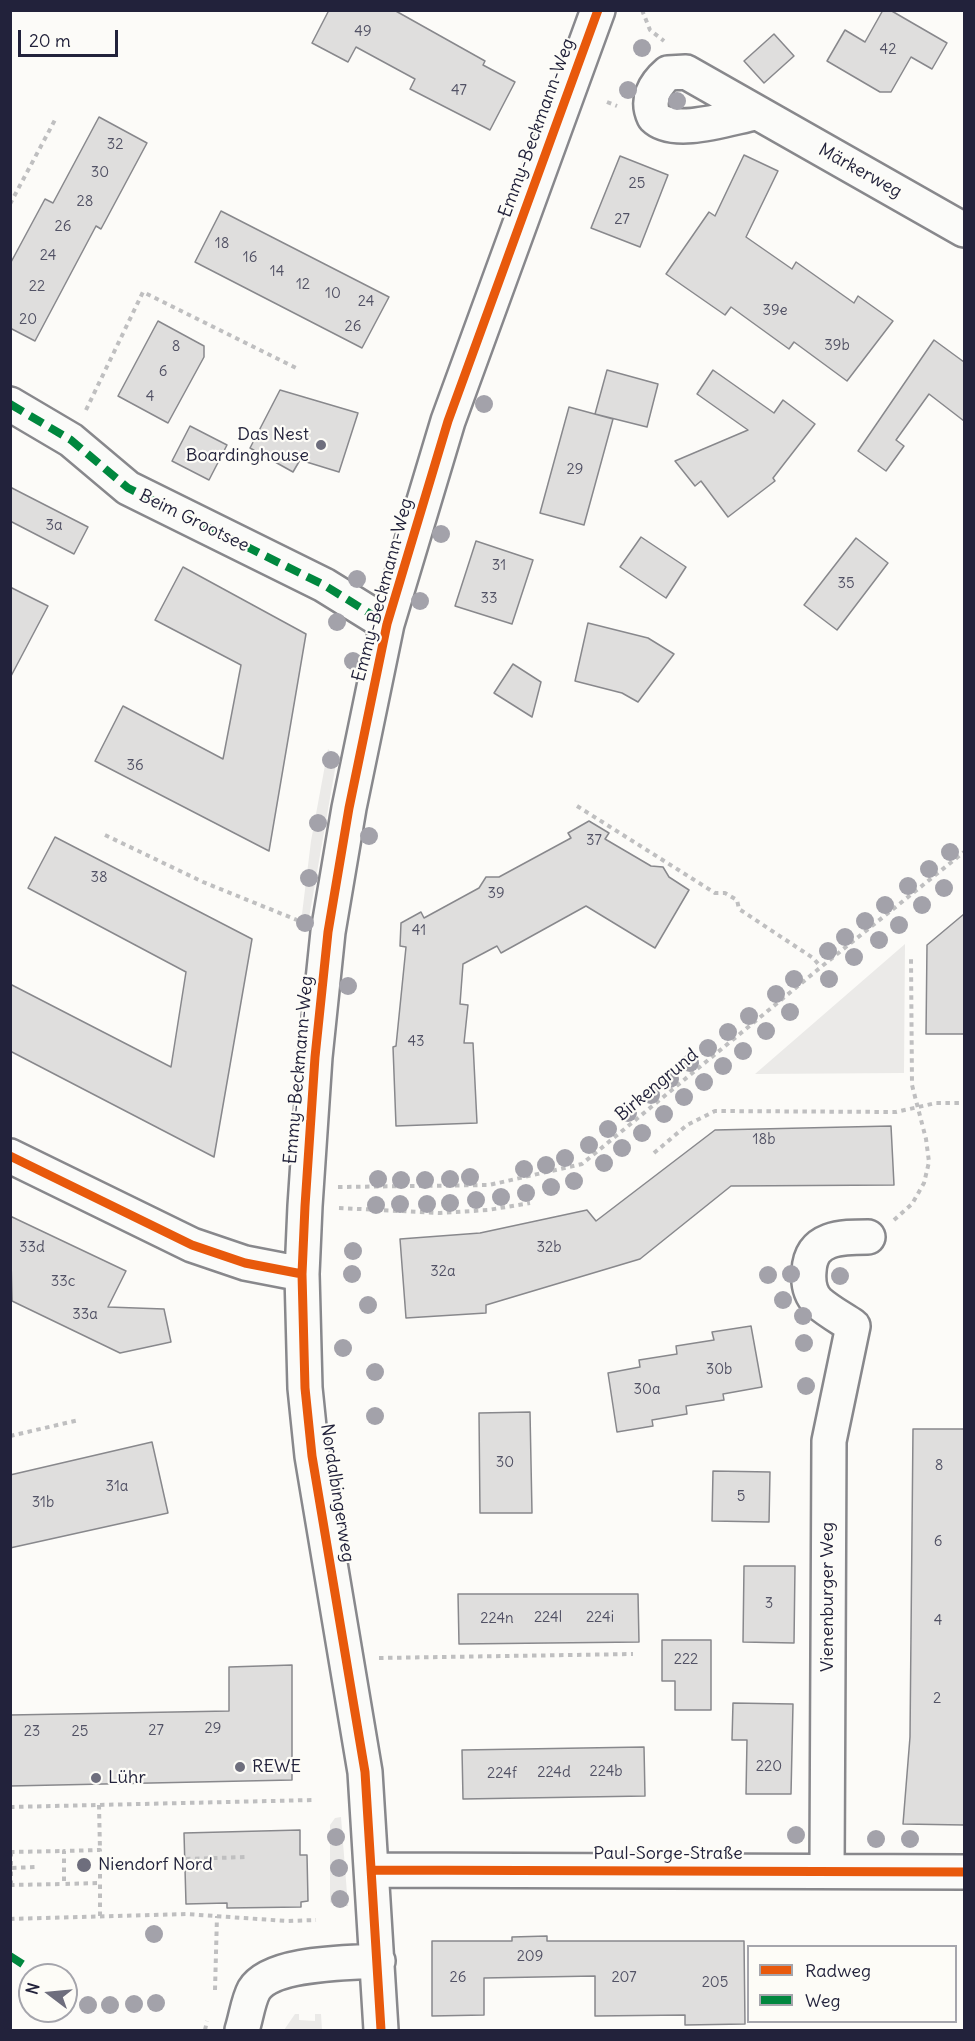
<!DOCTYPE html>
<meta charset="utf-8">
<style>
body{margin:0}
#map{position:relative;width:975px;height:2041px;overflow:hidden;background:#fcfbf8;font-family:Delius,sans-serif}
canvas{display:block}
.frame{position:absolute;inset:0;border:12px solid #22223b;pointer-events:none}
.legend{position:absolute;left:747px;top:1945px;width:210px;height:78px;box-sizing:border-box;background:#fdfcf7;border:2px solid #a5a5ac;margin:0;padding:8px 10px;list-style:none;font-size:18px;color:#22223b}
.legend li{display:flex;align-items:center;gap:12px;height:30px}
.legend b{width:30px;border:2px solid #a5a5ac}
.north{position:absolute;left:18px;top:1963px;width:60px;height:60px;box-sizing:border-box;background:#fdfcf7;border:2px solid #a5a5ac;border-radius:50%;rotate:286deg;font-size:16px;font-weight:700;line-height:24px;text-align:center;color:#22223b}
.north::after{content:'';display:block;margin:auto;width:21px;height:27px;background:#6e6e7d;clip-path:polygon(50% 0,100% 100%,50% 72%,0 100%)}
.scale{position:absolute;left:18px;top:30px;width:100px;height:27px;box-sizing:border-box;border:3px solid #22223b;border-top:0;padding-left:8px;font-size:18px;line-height:21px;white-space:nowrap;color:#22223b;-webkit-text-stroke:4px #fdfcf7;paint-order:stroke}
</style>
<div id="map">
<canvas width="975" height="2041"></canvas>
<div class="frame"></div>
<ul class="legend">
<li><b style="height:8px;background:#e8590c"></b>Radweg</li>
<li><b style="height:8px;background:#00873e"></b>Weg</li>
</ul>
<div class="north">N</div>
<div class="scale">20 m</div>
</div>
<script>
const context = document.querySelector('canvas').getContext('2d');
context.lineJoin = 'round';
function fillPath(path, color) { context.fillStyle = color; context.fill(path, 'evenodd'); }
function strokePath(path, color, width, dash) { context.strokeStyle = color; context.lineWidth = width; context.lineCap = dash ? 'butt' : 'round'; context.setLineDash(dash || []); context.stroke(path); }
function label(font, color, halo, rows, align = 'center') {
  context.font = font + ' Delius,sans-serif'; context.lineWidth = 4.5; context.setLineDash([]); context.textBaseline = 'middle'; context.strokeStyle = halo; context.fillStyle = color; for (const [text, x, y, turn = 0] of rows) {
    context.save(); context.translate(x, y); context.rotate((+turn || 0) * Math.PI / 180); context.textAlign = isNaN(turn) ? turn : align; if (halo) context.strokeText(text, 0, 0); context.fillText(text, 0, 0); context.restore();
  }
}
const green = new Path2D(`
 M328,749l9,9 -28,160 -7,-4 9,-73z
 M905,944l-1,129 -149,1z
 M341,1817l7,89 -12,1 -6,-5v-77l5,-7z
 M295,2014h4v6l16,1v-7h6l1,16h-38z`);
const building = new Path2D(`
 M329,10h65l91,51 -2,4 32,17 -25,48 -80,-41 5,-10 -59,-32 -8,15 -36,-19z
 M883,10h7l57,33 -15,26 -21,-12 -20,35h-11l-53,-31 18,-31 20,12z
 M774,34l20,22 -30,27 -20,-22z
 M99,117l48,26 -46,86 -5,-3 -61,115 -25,-13v-64l35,-65 8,4z
 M744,155l34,16 -32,66 46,32 4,-7 58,41 4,-7 35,25 -46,60 -53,-39 -5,7 -58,-42 -6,8 -59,-41 43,-62 6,4z
 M620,156l48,19 -28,72 -49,-19z
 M221,211l168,86 -27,51 -167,-86z
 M158,321l46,25v11l-36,66 -50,-27z
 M934,340l30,22v59l-35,-27 -33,46 8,6 -18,25 -28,-20z
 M607,370l51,14 -11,43 -52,-13z
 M713,370l61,43 9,-13 32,24 -42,54 2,3 -47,36 -27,-36 -6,5 -20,-25 73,-31 -51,-36z
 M280,390l78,23 -19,59 -39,-12 -7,12 -43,-24z
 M569,407l44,12 -29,106 -44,-12z
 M190,426l37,19 -18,35 -37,-19z
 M10,487l78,40 -14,27 -64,-33z
 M641,537l45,30 -20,31 -46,-31z
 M856,538l32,25 -51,67 -33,-25z
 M476,541l57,19 -21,64 -57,-18z
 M183,567l123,67 -37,217 -174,-90 28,-55 100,53 18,-94 -86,-45z
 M10,587l38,19 -38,72z
 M588,623l60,15 26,16 -36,48 -16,-9 -47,-12z
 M513,664l28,18 -9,35 -38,-24z
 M589,821l20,12 -4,6 46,27 12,1 6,10 20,13 -34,58 -69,-42 -85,47 -4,-7 -34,18 -3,40 8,1 -4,38h9l4,80 -81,3 -3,-79 3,-1 10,-99 -6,-1 1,-23 20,-11 3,6 55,-30 7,-11h13l72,-39 -3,-5z
 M55,837l197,102 -38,218 -204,-106v-67l161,83 15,-95 -158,-84z
 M964,914v120h-38l1,-89z
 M891,1126l3,59 -163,1 -91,73 -154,46v8l-80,5 -6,-79 80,-6 107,-23 9,11 119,-91z
 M10,1216l116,55 -18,36 56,2 7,33 -51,11 -108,-52z
 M751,1326l11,61 -39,7 1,6 -38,6 1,8 -35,6 1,6 -36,6 -9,-59 32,-6 -1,-7 38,-6 -1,-8 38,-6 -2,-8z
 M530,1412l2,101h-52l-1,-100z
 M913,1429h51v396l-61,-1 7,-87z
 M152,1442l16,71 -158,35v-73z
 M713,1471l57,1 -1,50 -57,-1z
 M744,1566h51l-1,77 -51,-1z
 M458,1594h180l1,48 -180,2z
 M662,1640h49v70h-36v-29h-13z
 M292,1665v115l-282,6v-71l219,-4v-44z
 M733,1703l60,1 -2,90h-45l1,-54h-15z
 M644,1747l1,49 -182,3 -1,-49z
 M300,1830v25h7l1,46 -7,1v5l-74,1v-5l-41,1 -2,-71z
 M547,1936v5h197l1,83 -60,1v-10l-90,1v-40l-111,2v37l-52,1v-75h80v-4z`);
const path = new Path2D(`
 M642,10l8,20 14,11
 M607,102l10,4
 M10,204l46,-86
 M86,410l57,-118 153,76
 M577,806l138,87h10l12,7 2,9 74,49 8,9
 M105,835l98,47 94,38
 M654,1153l33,-28 28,-14 181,1 40,-9h28
 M338,1187l151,-2 93,-21 239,-197 143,-115
 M339,1208l101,5 48,-3 42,-7
 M894,1220l18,-16 12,-21 5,-21 -3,-23 -14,-54 -1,-127
 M10,1436l69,-16
 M379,1658l254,-4
 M99,1805l1,45
 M10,1807l304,-7
 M10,1852l54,-1
 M11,1852v16
 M186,1859l60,-2
 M10,1885l54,-1
 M11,1885v-17l26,-1
 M100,1916v-33l-36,1v-33l36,-1v33
 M10,1919l176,-5 101,7 29,-1
 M215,1990l2,-74
 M205,2030l2,-9`);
const minor = new Path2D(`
 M755,113c-26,5 -81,24 -101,4 -8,-17 0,-32 14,-44l18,-1 278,158
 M10,404l61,36 57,48 196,97 63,39
 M10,1156l182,89 53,18 57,11
 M372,1870l592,2
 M827,1870l2,-429 24,-115c-12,-8 -25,-15 -35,-24 -8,-8 -10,-20 -9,-31 2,-34 32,-34 59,-34
 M242,2030c4,-12 6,-29 12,-40 17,-28 94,-27 124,-29
 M381,2030l-16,-258 -53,-316 -7,-68 -3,-114 3,-68 10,-149 13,-125 21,-124 38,-184 61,-203 150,-411`);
const quiet = new Path2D(`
 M10,404l61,36 57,48 196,97 63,39
 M10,1956l17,11`);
const cycleway = new Path2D(`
 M10,1156l182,89 53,18 57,11
 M372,1870l592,2
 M381,2030l-16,-258 -53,-316 -7,-68 -3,-114 3,-68 10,-149 13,-125 21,-124 38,-184 61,-203 150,-411`);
const trees = [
 [642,48],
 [628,90],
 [677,101],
 [484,404],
 [441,534],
 [357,579],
 [420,601],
 [337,622],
 [353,661],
 [331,760],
 [318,823],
 [369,836],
 [950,852],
 [929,869],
 [309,878],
 [908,886],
 [944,888],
 [885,905],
 [922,905],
 [865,921],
 [305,923],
 [899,925],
 [845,937],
 [879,940],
 [828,951],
 [854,957],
 [794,979],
 [829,979],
 [348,986],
 [776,994],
 [790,1012],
 [749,1016],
 [766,1031],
 [728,1032],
 [708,1048],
 [743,1051],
 [690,1063],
 [723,1066],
 [670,1079],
 [704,1082],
 [651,1095],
 [684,1097],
 [628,1113],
 [664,1114],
 [608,1129],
 [642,1133],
 [589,1145],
 [622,1148],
 [565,1158],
 [604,1163],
 [546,1165],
 [524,1169],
 [470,1177],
 [378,1179],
 [450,1179],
 [401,1180],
 [425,1180],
 [574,1181],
 [551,1187],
 [526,1193],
 [501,1197],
 [476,1200],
 [450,1203],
 [400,1204],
 [427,1204],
 [376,1205],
 [353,1251],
 [352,1274],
 [791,1274],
 [768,1275],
 [840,1276],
 [783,1300],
 [368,1305],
 [803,1316],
 [804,1343],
 [343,1348],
 [375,1372],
 [806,1386],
 [375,1416],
 [796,1835],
 [336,1837],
 [876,1839],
 [910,1839],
 [339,1868],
 [340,1899],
 [154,1934],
 [156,2003],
 [134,2004],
 [88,2005],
 [110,2005]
];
const markers = [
 [321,445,6,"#6e6e7d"],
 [240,1767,6,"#6e6e7d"],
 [96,1778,6,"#6e6e7d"],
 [84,1865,8,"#6e6e7d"]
];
const numberNames = [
 ["49",363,32],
 ["42",888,50],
 ["47",459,91],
 ["32",115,145],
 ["30",100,173],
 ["25",637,184],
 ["28",85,202],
 ["27",622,220],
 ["26",63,227],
 ["18",222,244],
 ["24",48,256],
 ["16",250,258],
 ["14",277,272],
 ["12",303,285],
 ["22",37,287],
 ["10",333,294],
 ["24",366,302],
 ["39e",775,311],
 ["20",28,320],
 ["26",353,327],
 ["39b",837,346],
 ["8",176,347],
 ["6",163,372],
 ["4",150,397],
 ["29",575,470],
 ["3a",54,526],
 ["31",499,566],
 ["35",846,584],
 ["33",489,599],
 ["36",135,766],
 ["37",594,841],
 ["38",99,878],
 ["39",496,894],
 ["41",419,931],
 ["43",416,1042],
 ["18b",764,1140],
 ["33d",32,1248],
 ["32b",549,1248],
 ["32a",443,1272],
 ["33c",63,1282],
 ["33a",85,1315],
 ["30b",719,1370],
 ["30a",647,1390],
 ["30",505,1463],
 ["8",939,1466],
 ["31a",117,1487],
 ["5",741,1497],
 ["31b",43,1503],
 ["6",938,1542],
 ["3",769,1604],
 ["224l",548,1618],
 ["224i",600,1618],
 ["224n",497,1619],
 ["4",938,1621],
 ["222",686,1660],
 ["2",937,1699],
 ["29",213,1729],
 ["27",156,1731],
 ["23",32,1732],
 ["25",80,1732],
 ["220",769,1767],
 ["224b",606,1772],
 ["224d",554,1773],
 ["224f",502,1774],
 ["209",530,1957],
 ["26",458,1978],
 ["207",624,1978],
 ["205",715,1983]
];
const streetNames = [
 ["Emmy-Beckmann-Weg",537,128,-70],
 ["Märkerweg",860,171,29],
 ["Beim Grootsee",194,521,26],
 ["Emmy-Beckmann-Weg",383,590,-75],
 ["Emmy-Beckmann-Weg",299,1070,-85],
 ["Birkengrund",657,1085,-40],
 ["Nordalbingerweg",337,1493,81],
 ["Vienenburger Weg",828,1597,-90],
 ["Paul-Sorge-Straße",668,1854]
];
const poiNames = [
 ["Das Nest",309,435,"right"],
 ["Boardinghouse",309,456,"right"],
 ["REWE",252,1767],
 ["Lühr",108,1778],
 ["Niendorf Nord",98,1865]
];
fillPath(green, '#ebeae8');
fillPath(building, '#dfdedd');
strokePath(building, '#88888c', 1.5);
strokePath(minor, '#88888c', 38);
strokePath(path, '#bfbfc0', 4, [4.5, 4.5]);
strokePath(minor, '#fbfbf9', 33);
strokePath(quiet, '#00873e', 8, [15, 8]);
strokePath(cycleway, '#e8590c', 9);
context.fillStyle = '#a3a2aa';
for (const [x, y] of trees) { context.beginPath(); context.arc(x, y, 9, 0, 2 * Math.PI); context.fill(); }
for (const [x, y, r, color] of markers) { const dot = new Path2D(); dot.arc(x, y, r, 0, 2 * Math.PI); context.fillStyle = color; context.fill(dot); strokePath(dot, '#fdfcf7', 2); }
label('15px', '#515164', null, numberNames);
label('18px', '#22223b', '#fdfcf7', streetNames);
label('18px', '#22223b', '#fdfcf7', poiNames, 'left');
</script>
